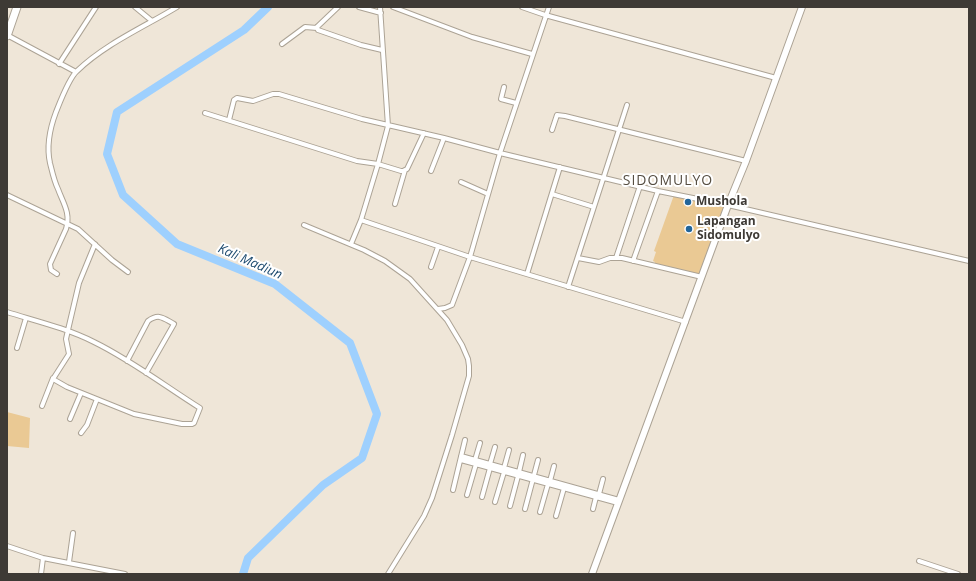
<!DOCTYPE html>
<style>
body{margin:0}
#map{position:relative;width:976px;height:581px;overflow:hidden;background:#efe6d8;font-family:"Open Sans",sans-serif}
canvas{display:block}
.frame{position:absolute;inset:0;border:8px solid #3e3a35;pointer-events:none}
</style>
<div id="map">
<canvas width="976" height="581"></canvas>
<div class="frame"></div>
</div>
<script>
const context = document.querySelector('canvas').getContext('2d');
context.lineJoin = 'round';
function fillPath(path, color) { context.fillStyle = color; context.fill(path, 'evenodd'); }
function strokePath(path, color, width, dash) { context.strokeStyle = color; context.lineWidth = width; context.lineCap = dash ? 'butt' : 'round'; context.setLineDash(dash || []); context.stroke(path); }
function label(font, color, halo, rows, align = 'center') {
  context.font = font + ' "Open Sans",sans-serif'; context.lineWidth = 4; context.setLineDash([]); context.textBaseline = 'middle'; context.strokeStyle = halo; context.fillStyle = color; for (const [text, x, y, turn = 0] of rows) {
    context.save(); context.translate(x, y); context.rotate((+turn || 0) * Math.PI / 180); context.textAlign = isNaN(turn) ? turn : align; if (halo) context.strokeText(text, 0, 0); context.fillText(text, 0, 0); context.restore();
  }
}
const green = new Path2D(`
 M674,195l51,11 -26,69 -45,-10 1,-3 -2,-1 3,-9 -2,-1z
 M7,412l23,6 -1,30 -22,-2z`);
const river = new Path2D(`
 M243,574l5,-16 75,-73 39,-27 15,-44 -27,-71 -75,-59 -98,-40 -54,-49 -16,-41 10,-42 127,-82 24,-23`);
const minor = new Path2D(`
 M135,7l17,14
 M338,7l-21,20 1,3 43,15 21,5
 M359,7l22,6
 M393,7l79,30 60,17
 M522,7l23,8 231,63
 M7,35l69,37
 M282,44l23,-17 12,1
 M59,64l37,-57
 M504,87l-3,12 15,4
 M205,113l152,48 21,3 23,7h2l4,-2 17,-36
 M229,120l5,-20 3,-2 16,3 20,-7h6l83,25 82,19 56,15 158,38 70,14 241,56
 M552,130l5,-15 8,1 181,45
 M431,171l13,-33
 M461,182l27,12
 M552,194l42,13
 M7,195l71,34 34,31 16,12
 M395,204l10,-34
 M361,220l109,37 216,65
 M304,225l60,25 21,11 25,18 37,41 15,25 6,14 1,7v10l-17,59 -20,63 -8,18 -36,58
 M351,244l10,-24 17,-56 10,-38 -8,-119
 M578,258l21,4 11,-4h12l80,19
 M616,258l24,-72
 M633,261l25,-70
 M431,267l7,-20
 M57,274l-6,-4 -1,-6 16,-35c5,-16 -3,-26 -8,-40 -4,-8 -6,-18 -8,-26 -4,-18 0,-35 6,-51 4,-10 13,-34 21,-41 28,-27 67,-44 100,-64
 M527,274l33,-107
 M568,287l59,-182
 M438,309l7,-1 7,-3 18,-48 30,-104 49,-146
 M7,312c29,9 59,16 87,30 37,18 71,44 106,66l-6,15 -2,1h-10l-48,-10 -67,-27 -14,-8 16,-25 -3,-15 2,-9 11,-47 16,-39
 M17,348l9,-30
 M127,361l21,-40c11,-8 15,-3 26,3l-28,49
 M42,406l11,-28
 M70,419l11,-26
 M81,433l6,-8 10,-26
 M461,456l158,44
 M461,460l157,43
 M475,460l5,-17
 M490,464l5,-17
 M504,468l5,-18
 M519,472l4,-17
 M550,481l4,-15
 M453,490l12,-50
 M599,494l4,-15
 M467,495l9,-31
 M482,497l8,-29
 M495,502l9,-30
 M510,506l8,-30
 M525,509l13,-49
 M593,509l3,-12
 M540,512l8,-28
 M556,516l8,-28
 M7,546l36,12 82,16
 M919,561l39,13
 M69,562l4,-29
 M41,574l2,-16`);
const secondary = new Path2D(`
 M592,574l136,-369 18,-44 56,-154`);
const trunk = new Path2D(`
 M7,36l10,-29`);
const markers = [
 [688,202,4,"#22659a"],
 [689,229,4,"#22659a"]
];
const poiNames = [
 ["Mushola",696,202],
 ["Lapangan",697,222],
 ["Sidomulyo",697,236]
];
const waterNames = [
 ["Kali Madiun",250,262,24]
];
const quarterNames = [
 ["SIDOMULYO",668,181]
];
fillPath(green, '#eac994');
strokePath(river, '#9ed0fe', 8);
strokePath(minor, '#aca395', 6);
strokePath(secondary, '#aca395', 8);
strokePath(trunk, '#aca395', 9);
strokePath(minor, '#fff', 4);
strokePath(secondary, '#fff', 6);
strokePath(trunk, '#fff', 7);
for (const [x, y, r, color] of markers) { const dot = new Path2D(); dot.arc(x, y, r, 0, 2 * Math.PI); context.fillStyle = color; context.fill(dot); strokePath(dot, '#fff', 1.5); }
label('bold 12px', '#3e3a35', '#fff', poiNames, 'left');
label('italic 13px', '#1b496e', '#fff', waterNames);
context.letterSpacing = '1px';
label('14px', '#564e42', '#fff', quarterNames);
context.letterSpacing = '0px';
</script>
